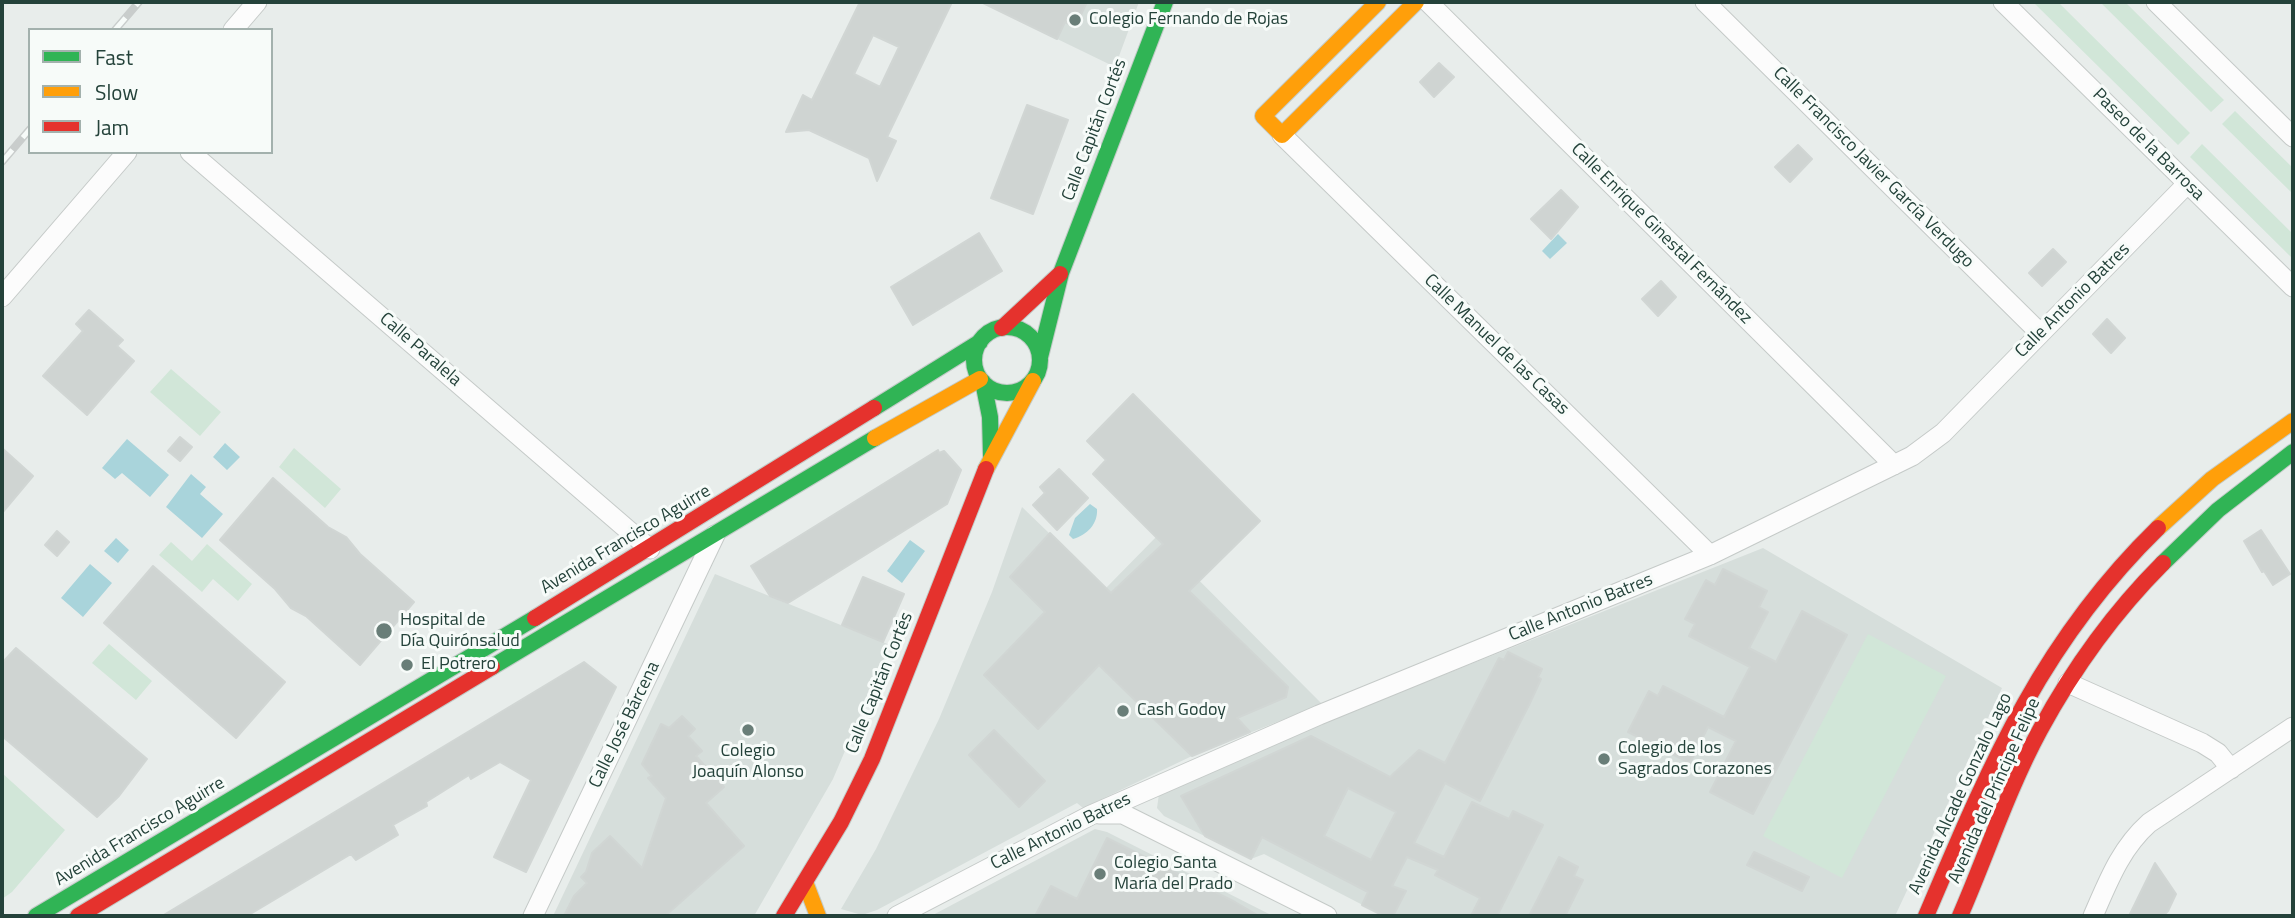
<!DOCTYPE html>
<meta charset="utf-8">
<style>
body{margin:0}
#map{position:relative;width:2295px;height:918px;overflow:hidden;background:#e8edeb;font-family:"Titillium Web",sans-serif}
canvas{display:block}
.frame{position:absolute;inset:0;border:4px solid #24423a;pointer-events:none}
.legend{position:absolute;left:28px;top:28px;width:245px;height:126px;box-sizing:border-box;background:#f7fbf9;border:2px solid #a3b1ad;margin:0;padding:9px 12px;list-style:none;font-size:21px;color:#24423a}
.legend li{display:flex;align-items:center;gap:14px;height:35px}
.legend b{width:35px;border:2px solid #a3b1ad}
</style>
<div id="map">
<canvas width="2295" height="918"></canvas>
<div class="frame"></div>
<ul class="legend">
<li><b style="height:9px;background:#30b455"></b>Fast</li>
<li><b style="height:9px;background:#ff9f0a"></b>Slow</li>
<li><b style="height:9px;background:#e5322d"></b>Jam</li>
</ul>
</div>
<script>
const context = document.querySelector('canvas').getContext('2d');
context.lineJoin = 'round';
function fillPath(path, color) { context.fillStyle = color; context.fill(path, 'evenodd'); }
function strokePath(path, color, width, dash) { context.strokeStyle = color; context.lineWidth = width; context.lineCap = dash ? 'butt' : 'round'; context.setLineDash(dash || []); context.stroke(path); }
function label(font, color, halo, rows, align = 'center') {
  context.font = font + ' "Titillium Web",sans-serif'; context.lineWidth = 6; context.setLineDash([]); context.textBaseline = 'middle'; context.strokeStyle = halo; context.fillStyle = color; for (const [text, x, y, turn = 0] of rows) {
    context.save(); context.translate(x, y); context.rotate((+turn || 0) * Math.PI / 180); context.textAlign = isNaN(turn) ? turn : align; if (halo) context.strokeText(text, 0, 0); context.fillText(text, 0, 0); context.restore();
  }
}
const built = new Path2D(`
 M981,2h158l-24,65z
 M1022,507l84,81 50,-51 166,167 -130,52 -109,52 -6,-5 -200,107 -15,5 -21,-6 35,-60 63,-130 53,-127z
 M1763,548l239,140 -107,228h-511l-120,-62 -13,5 -87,-43 -7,-8 2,-14 146,-64z
 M715,574l175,71 -57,134 -79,137h-201z
 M1095,829l12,3 166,84h-342z`);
const green = new Path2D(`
 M2033,2h25l132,131 -12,12z
 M2100,2h25l99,98 -13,12z
 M2235,111l58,57v26l-71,-70z
 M2202,144l91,90v25l-103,-102z
 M171,369l50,43 -21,24 -50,-44z
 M294,448l47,41 -16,19 -46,-41z
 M171,542l21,19 15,-17 45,40 -14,17 -25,-22 -11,13 -43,-37z
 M1868,634l78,42 -104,202 -79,-42z
 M109,644l43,37 -16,19 -44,-37z
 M2,773l63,57 -53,62 -10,7z`);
const water = new Path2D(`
 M1558,234l9,9 -17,16 -8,-8z
 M127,439l42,36 -19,22 -28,-24 -7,6 -13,-11z
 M225,443l15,14 -13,13 -14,-13z
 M191,474l15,13 -6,7 23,20 -21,24 -36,-31z
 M1090,504l7,5c1,15 -10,26 -24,30l-4,-4 6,-17z
 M116,538l13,12 -11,13 -14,-12z
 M910,540l15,11 -23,32 -15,-12z
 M90,564l22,19 -29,34 -22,-19z`);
const building = new Path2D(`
 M860,2h92l-65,135 9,4 -19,40 -8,-23 -60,-28 -23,2 17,-37 9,5zM873,35l26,12 -19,40 -26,-13z
 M981,2h106l-12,25 -10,-5 -8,17z
 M1439,63l15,14 -20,20 -14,-15z
 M1027,105l41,15 -35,94 -42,-16z
 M1798,145l14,14 -22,23 -15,-15z
 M1561,190l17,17 -27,32 -20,-20z
 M979,233l23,38 -89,54 -22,-38z
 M2053,249l13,13 -24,24 -13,-13z
 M1661,281l15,16 -18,19 -16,-17z
 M89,310l34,30 -6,6 17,15 -47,54 -44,-39 40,-45 -7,-7z
 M2107,319l18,19 -14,15 -18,-19z
 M1133,394l127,127 -71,70 99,96 -2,10 -49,21 13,14 -58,24 -93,-91 -61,64 -54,-54 61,-63 -35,-35 40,-44 61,60 52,-49 -70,-70 13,-14 -19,-19z
 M180,437l12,10 -12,14 -12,-10z
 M2,448l31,28 -31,37z
 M938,450l1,3 5,-2 17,19 -14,34 -159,99 -18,-7 -19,-30z
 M1059,469l29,29 -31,32 -24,-25 12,-12 -5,-6z
 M273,478l55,49 18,10 14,17 54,48 -54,63 -54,-49 -15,-8 -16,-19 -55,-49z
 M2261,530l29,44 -17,11 -9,-14 -2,1 -18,-31z
 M57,531l12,11 -12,14 -12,-11z
 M153,566l132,116 -49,56 -132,-115z
 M1723,569l44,22 -8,16 9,5 -19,36 27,14 26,-51 45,24 -94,179 -43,-22 26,-51 -28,-14 -18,36 -62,-31 21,-41 9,5 5,-10 61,31 26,-50 -61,-31 6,-12 -10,-5 21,-39 9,5z
 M863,577l41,17 -21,48 -41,-17z
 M16,648l131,111 -28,37 -22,21 -95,-81v-73z
 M1508,652l34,17 -4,8 3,2 -11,24 -50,98 -35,-18 -31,60 30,14 28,-55 37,17 4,-8 30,14 -46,91h-26l9,-18 -45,-23 3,-5 -31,-13 -15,29 14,5 -13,25h-9l-22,-11 6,-13 -106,-55 -11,22 -46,-23 -24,-40 130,-60 79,41 29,-27 26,13 54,-105 5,2zM1348,788l48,24 -25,48 -47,-24z
 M584,662l32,25 -90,185 -32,-15 37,-77 -31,-18 -29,17 -2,-4 -43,27 1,4 -34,19 5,10 -42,25 -5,-6 -104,62h-85z
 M682,716l13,13 -7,7 14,15 -6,5 28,31 -18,16 38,43 -79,70h-101l10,-20 13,-13 -6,-6 5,-5 6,-19 18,-17 32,32 24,-70 -18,-20 4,-2 -10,-12 19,-40 8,4z
 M994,730l51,51 -26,26 -50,-52z
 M1107,838l128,64 24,14h-224l16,-30 26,13z
 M1754,852l55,25 -7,14 -55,-26z
 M1559,857l19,10 -4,9 9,4 -18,36h-36z
 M2155,863l21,31 -8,17 -5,5h-34z`);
const street = new Path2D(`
 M1428,2l466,463
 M1705,2l335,331
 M2003,2l290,285
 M2156,2l137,135
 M233,30l24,-28
 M1282,135l428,420
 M190,152l460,397
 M2,297l125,-145
 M2068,683l134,60 16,10 13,16
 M1099,814h24l204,102
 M533,916l182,-381
 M897,916l194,-101 228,-100 391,-160 202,-99 31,-23 244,-249
 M2093,916c15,-34 27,-67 56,-93l144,-96`);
const fast = new Path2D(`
 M974 360a33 33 0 1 1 66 0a33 33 0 1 1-66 0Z
 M1040,357l21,-84 104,-271
 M983,382l7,35 1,38
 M874,408l106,-66
 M2163,563l55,-53 75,-58
 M492,667l383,-229
 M36,916l499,-298`);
const slow = new Path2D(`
 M1378,2l-115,114 19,19 134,-133
 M875,438l105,-59
 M986,469l47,-88
 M2158,528l54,-49 81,-58
 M805,882l13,34`);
const jam = new Path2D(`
 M1002,328l58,-54
 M535,618l339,-210
 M78,916l414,-249
 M784,916l57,-94 31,-63 114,-290
 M1926,916c63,-148 114,-273 232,-388
 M1960,916c27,-62 48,-127 80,-186 33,-61 74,-118 123,-167`);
const rail = new Path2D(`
 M115,30l24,-28
 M2,162l28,-33`);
const markers = [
 [1075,20,7,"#697e78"],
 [384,631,9,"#697e78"],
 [407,665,7,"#697e78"],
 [1123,711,7,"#697e78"],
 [748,730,7,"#697e78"],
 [1604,759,7,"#697e78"],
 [1100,874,7,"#697e78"]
];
const poiNames = [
 ["Colegio Fernando de Rojas",1089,20],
 ["Hospital de",400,621],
 ["Día Quirónsalud",400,642],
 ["El Potrero",421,665],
 ["Cash Godoy",1137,711],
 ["Colegio de los",1618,749],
 ["Sagrados Corazones",1618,770],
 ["Colegio",748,752,"center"],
 ["Joaquín Alonso",748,773,"center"],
 ["Colegio Santa",1114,864],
 ["María del Prado",1114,885]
];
const streetNames = [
 ["Calle Capitán Cortés",1095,130,-69],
 ["Paseo de la Barrosa",2148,145,45],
 ["Calle Francisco Javier García Verdugo",1873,168,45],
 ["Calle Enrique Ginestal Fernández",1661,234,45],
 ["Calle Antonio Batres",2073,301,-45],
 ["Calle Manuel de las Casas",1496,345,44],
 ["Calle Paralela",420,350,41],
 ["Avenida Francisco Aguirre",626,540,-31],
 ["Calle Antonio Batres",1581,608,-22],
 ["Calle Capitán Cortés",880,683,-68],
 ["Calle José Bárcena",625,725,-64],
 ["Avenida del Príncipe Felipe",1995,791,-66],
 ["Avenida Alcade Gonzalo Lago",1961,794,-65],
 ["Avenida Francisco Aguirre",140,832,-31],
 ["Calle Antonio Batres",1061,832,-26]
];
fillPath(built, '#d6dedb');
fillPath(green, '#d1e6d8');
fillPath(water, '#a9d4db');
fillPath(building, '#cfd4d2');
strokePath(building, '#d1d6d4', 2);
strokePath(street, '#c5cac8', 21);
strokePath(fast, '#c3cbc8', 18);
strokePath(slow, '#c3cbc8', 18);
strokePath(jam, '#c3cbc8', 18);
strokePath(street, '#fcfcfc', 19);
strokePath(fast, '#30b455', 16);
strokePath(slow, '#ff9f0a', 16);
strokePath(jam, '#e5322d', 16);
strokePath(rail, '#c9cdcc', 8);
strokePath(rail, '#f7fbf9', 5, [16]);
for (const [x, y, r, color] of markers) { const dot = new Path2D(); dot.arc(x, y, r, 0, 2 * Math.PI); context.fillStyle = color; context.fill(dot); strokePath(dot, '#f7fbf9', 2.5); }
label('18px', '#24423a', '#f7fbf9', poiNames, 'left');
label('18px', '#24423a', '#f7fbf9', streetNames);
</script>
